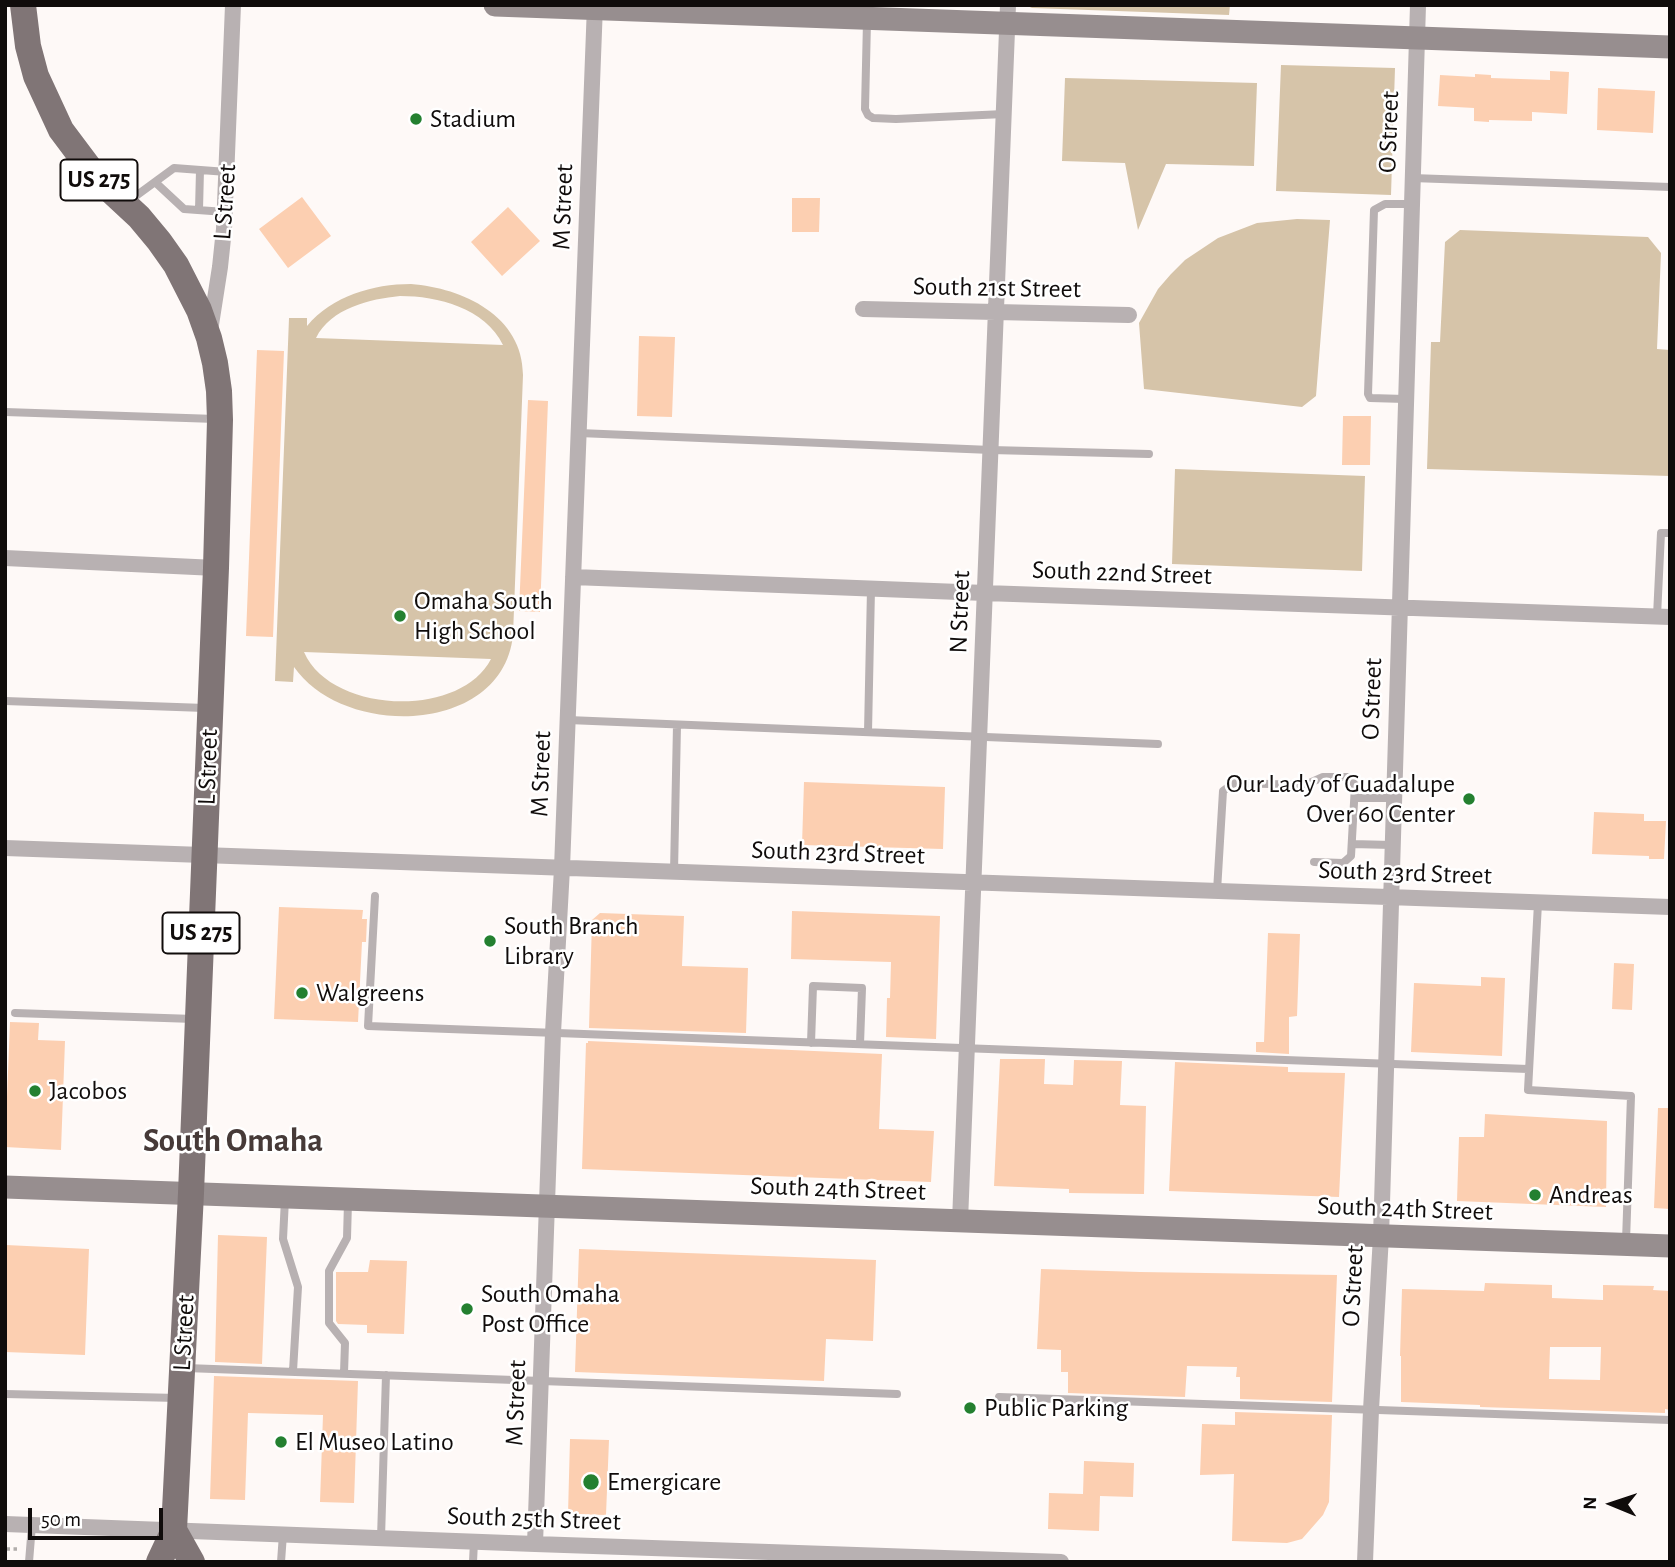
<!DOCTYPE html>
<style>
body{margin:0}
#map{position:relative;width:1675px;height:1567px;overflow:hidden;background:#fef9f7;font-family:"Alegreya Sans",sans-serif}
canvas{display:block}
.frame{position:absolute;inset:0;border:7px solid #100c0b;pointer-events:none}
.north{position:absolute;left:1577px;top:1469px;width:70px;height:70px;-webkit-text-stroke:5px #fff;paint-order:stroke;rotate:272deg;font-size:19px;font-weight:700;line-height:28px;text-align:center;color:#100c0b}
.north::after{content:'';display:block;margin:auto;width:24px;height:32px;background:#100c0b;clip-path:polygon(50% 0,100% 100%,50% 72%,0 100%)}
.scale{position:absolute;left:28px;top:1508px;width:135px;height:32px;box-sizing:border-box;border:4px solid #100c0b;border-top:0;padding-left:9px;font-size:21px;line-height:24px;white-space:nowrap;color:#100c0b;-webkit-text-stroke:5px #fff;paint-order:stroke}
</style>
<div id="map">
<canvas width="1675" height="1567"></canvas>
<div class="frame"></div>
<div class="north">N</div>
<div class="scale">50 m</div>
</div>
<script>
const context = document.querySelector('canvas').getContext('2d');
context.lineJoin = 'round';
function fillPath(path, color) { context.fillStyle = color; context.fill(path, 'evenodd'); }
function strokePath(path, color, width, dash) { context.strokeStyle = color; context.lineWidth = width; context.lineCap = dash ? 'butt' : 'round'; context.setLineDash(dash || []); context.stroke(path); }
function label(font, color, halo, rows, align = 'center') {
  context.font = font + ' "Alegreya Sans",sans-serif'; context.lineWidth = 5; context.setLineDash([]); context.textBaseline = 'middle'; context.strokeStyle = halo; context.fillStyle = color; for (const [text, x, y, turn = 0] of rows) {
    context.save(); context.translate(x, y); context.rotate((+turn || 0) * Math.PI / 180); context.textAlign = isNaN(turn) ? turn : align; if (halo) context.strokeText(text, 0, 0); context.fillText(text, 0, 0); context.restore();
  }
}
const green = new Path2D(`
 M1025,5h205l-1,10 -197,-7z
 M1281,65l114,3 -4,127 -115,-4z
 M1065,78l192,5 -3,83 -88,-2 -28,66 -13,-67 -63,-2z
 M1297,219l33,1 -14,176 -14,11 -158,-18 -5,-66 19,-34 13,-15 14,-14 33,-22 39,-15z
 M1460,230l188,7 13,16 -4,96 13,1v126l-243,-7 4,-127h9l5,-100z
 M411,284c52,4 112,32 112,91l-10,260c-10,100 -169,104 -219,32l-1,15 -18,-1 14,-363h18v8c25,-30 66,-42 104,-42zM400,296c38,0 85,12 103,49l-187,-7c15,-30 54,-39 84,-42zM304,652l187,7c-31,60 -160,55 -187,-7z
 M1175,469l190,7 -3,95 -190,-7z`);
const building = new Path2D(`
 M1550,71l19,1 -2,42 -35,-2v9l-43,-1v2l-15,-1v-13l-36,-2 2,-31 35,2v-3l16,1v3l59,2z
 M1598,88l57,3 -2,42 -56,-3z
 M302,197l29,39 -43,32 -29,-39z
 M792,198h28l-1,34h-27z
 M508,207l32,34 -38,35 -31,-34z
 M639,336l36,1 -3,80 -35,-1z
 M257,350l27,1 -11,286 -27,-1z
 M528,400l20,1 -8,211 -21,-1z
 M1343,416h28l-1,49h-28z
 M804,782l141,5 -2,62 -141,-4z
 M1594,812l50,2v7h22l-2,38h-15v-3l-57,-2z
 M279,907l84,3 -1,9h5l-1,23h-4l-4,80 -84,-3z
 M792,911l148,5 -4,123 -50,-2 1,-39h3l1,-36 -100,-3z
 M600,913l84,3 -2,50 66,2 -2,65 -157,-5 3,-108z
 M1268,933l32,1 -3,82 -8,1v37l-33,-2v-10h8z
 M1614,963l20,1 -2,46 -20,-1z
 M1481,977l24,1 -3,78 -91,-4 3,-69 67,3z
 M10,1022l29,1 -1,17 27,1 -4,109 -56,-3z
 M588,1041l294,13 -3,75 55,2 -3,51 -349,-13 4,-126h2z
 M1000,1059h45l-1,25 29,1 1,-25 48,1 -2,44 26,1 -2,88 -75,-1v-4l-75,-3z
 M1175,1062l113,5v5l57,1 -6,124 -170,-6z
 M1658,1108h12v101l-16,-1z
 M1485,1114l122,7 -1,86 -149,-6 2,-64h25z
 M218,1235l49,2 -5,127 -47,-2z
 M6,1245l83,4 -4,106 -80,-3z
 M579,1249l297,11 -3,81 -47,-2 -2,42 -249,-9z
 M370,1260l37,1 -3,73 -37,-1v-8l-29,-1 -2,-3v-49h32z
 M1041,1269l99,3 197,3 -5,127 -92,-3v-22h-4l1,-10 -50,-1 -2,31 -117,-4v-21h-7v-22l-24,-1z
 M1485,1283l67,2v13l51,2v-15l51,1 -1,4 17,1v119l-5,-1v4l-185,-6v-2l-79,-3v-46h-1l2,-67 82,2zM1550,1347h51l-1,33 -51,-1z
 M214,1376l144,5 -4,122 -34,-1 3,-87 -75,-2 -3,87 -35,-1z
 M1235,1412l97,3 -3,87 -6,13 -21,24 -15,4 -55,-2 2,-67 -34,1 2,-51 33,1z
 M570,1439l39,1 -3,75 -38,-1z
 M1084,1461l50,2 -1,34 -33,-1 -1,35 -51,-2 1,-36 34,1z`);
const path = new Path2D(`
 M5,1549h12`);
const lane = new Path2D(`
 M867,21l-2,88 3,6 5,3 23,1 108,-5
 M1412,178l258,9
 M155,182l29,27 41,3
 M129,201l45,-33 53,4
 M199,210l1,-40
 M1405,399l-35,-1 -2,-4 6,-184 11,-6h26
 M5,412l211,7
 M579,433l412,17 158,4
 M1657,616l4,-83h9
 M5,701l200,7
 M568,720l590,24
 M868,732l3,-143
 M1355,798h39
 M1352,844l40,1
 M674,872l3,-147
 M1217,891l6,-100 11,-8 71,2 18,-8h26l6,8 -4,71 -8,7 -29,-1
 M375,896l-7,130 1160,43
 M1538,903l-10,187 103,6 -5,145
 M15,1013l179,6
 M811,1043l2,-57 49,2 -2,56
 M285,1199l-2,40 15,48 -5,84
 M186,1368l711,26
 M344,1373l1,-30 -16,-20v-52l18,-33 1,-36
 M5,1394l173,4
 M999,1397l671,23
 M381,1538l5,-163
 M29,1562l3,-37
 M281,1562l2,-28
 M473,1562l1,-20`);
const street = new Path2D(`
 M863,309l266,6
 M210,331l10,-64 4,-38 9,-224
 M5,558l211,10
 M573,577l412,16 685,24
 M5,848l1665,59
 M960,1221l48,-1216
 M5,1524l530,20 526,18
 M535,1544l18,-511 9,-165 33,-863
 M1365,1562l6,-152 10,-174 37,-1231`);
const secondary = new Path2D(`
 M495,5l1175,42
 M5,1187l1665,59`);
const primary = new Path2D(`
 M23,5l5,41 8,30 25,54 36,48 42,39 20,24 17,24 23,45 10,28 6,25 4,28 1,29 -4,148 -25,625 -17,337 -15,32
 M174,1530l18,32`);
const markers = [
 [416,119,7,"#248030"],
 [400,616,7,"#248030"],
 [1469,799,7,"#248030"],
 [490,941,7,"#248030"],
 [302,993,7,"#248030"],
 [35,1091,7,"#248030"],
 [1535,1195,7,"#248030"],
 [467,1309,7,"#248030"],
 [970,1408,7,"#248030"],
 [281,1442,7,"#248030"],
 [591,1482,9,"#248030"]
];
const shields = [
 [99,180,77],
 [201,933,77]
];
const shieldNames = [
 ["US 275",99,180],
 ["US 275",201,933]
];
const poiNames = [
 ["Stadium",430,119],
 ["Omaha South",414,601],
 ["High School",414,631],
 ["Our Lady of Guadalupe",1455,784,"right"],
 ["Over 60 Center",1455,814,"right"],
 ["South Branch",504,926],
 ["Library",504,956],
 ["Walgreens",316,993],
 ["Jacobos",49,1091],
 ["Andreas",1549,1195],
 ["South Omaha",481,1294],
 ["Post Office",481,1324],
 ["Public Parking",984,1408],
 ["El Museo Latino",295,1442],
 ["Emergicare",607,1482]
];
const streetNames = [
 ["O Street",1389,132,-88],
 ["L Street",225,202,-86],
 ["M Street",563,207,-88],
 ["South 21st Street",997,288,1],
 ["South 22nd Street",1122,573,2],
 ["N Street",960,612,-88],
 ["O Street",1372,699,-88],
 ["L Street",208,767,-88],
 ["M Street",541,774,-88],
 ["South 23rd Street",838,853,2],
 ["South 23rd Street",1405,873,2],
 ["South 24th Street",838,1189,2],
 ["South 24th Street",1405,1209,2],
 ["O Street",1353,1286,-87],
 ["L Street",184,1333,-87],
 ["M Street",516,1403,-88],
 ["South 25th Street",534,1519,2]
];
const districtNames = [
 ["South Omaha",233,1141]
];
fillPath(green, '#d6c4a9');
fillPath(building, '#fccfb1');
strokePath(path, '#b1adab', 3.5, [5, 3.5]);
strokePath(lane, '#b8b1b2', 8);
strokePath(street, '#b8b1b2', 16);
strokePath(secondary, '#978e8f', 23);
strokePath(primary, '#807576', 26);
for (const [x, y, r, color] of markers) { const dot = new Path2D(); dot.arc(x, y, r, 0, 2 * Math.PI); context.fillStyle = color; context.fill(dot); strokePath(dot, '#fff', 2.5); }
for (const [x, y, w] of shields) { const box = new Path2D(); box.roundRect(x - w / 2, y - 20.5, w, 41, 5); context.fillStyle = '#fff'; context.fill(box); strokePath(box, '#100c0b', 2); }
label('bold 24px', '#100c0b', null, shieldNames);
label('26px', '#100c0b', '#fff', poiNames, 'left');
label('26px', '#100c0b', '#fff', streetNames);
label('bold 33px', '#463a38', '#fff', districtNames);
</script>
